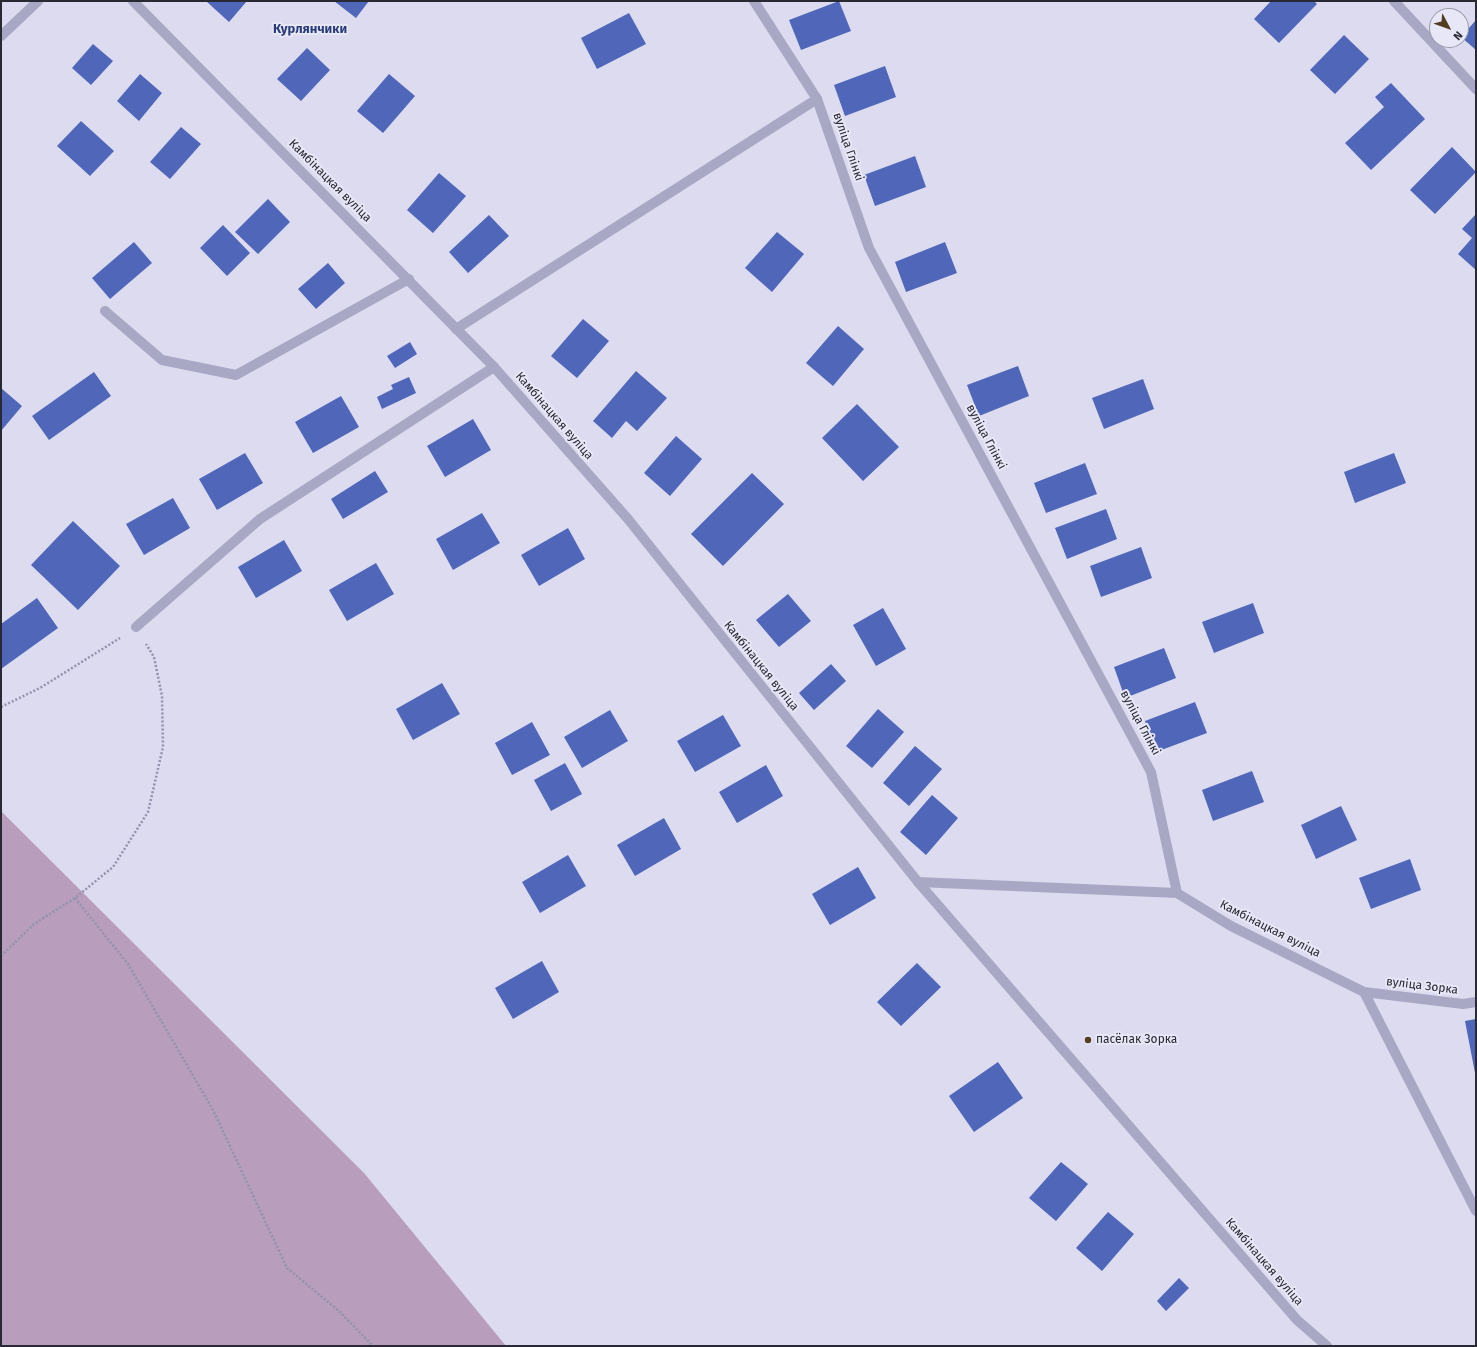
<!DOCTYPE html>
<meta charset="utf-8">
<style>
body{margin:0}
#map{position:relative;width:1477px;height:1347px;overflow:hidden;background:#dcdbef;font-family:"Fira Sans",sans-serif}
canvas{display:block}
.frame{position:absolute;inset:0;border:2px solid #282933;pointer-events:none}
.north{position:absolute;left:1429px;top:8px;width:40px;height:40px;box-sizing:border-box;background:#e8e7f7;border:1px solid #9b9ba9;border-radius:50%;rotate:131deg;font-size:11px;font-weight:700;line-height:16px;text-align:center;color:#282933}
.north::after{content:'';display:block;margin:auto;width:14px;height:18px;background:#503d22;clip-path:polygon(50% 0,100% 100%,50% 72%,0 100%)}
</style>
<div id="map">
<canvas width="1477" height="1347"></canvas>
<div class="frame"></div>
<div class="north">N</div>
</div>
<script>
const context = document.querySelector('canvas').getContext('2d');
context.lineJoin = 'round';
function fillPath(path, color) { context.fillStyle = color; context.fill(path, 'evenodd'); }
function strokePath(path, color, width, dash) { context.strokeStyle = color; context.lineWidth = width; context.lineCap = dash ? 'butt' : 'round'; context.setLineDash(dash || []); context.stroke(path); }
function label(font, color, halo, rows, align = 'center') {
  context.font = font + ' "Fira Sans",sans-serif'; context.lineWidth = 4; context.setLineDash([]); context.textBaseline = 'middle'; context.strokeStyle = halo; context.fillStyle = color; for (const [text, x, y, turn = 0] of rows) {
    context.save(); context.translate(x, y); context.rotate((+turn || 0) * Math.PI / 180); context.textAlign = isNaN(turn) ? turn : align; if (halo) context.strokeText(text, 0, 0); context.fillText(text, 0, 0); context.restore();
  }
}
const green = new Path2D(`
 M1,811l363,362 142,173h-505z`);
const building = new Path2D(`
 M206,1h41l-18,21z
 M334,1h35l-13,17z
 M839,1l12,30 -50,19 -12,-30z
 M1271,1h43l3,3 -38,39 -25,-24z
 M629,13l17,31 -49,25 -16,-31z
 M1476,20v30l-15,-13z
 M1344,35l25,24 -34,35 -25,-24z
 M93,44l20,17 -22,24 -19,-17z
 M307,48l23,22 -29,31 -24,-22z
 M885,66l11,31 -51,19 -11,-31z
 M140,74l22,19 -23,28 -22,-20z
 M389,74l26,22 -32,37 -26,-22z
 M1391,83l34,36 -54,51 -26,-27 39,-36 -9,-10z
 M81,121l33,30 -24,25 -33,-30z
 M181,127l20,17 -31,35 -20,-17z
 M1452,147l24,25 -41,42 -25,-24z
 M915,156l11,31 -51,19 -11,-31z
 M439,173l27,23 -33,37 -26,-23z
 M268,199l22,23 -32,32 -23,-22z
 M1476,214v56l-18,-16 14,-16 -10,-9z
 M489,215l20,21 -41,37 -19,-21z
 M223,225l27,28 -23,23 -27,-28z
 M777,232l27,22 -32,38 -27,-24z
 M134,242l18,21 -42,36 -18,-21z
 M945,242l12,31 -51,19 -11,-30z
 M328,263l17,20 -29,26 -18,-20z
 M583,319l26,22 -32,37 -26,-22z
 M838,326l26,23 -31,37 -27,-23z
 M410,342l7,12 -22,14 -8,-12z
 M1018,366l11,30 -50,20 -12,-31z
 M636,371l31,27 -30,33 -11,-10 -14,17 -19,-17z
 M94,372l17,24 -62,44 -17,-24z
 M409,377l7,16 -34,16 -5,-12 16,-8 -2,-4z
 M1143,379l11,30 -50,20 -12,-31z
 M1,388l21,18 -21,25z
 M341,396l18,31 -46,26 -18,-31z
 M857,404l42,43 -36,34 -41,-43z
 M473,419l18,31 -46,27 -18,-31z
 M676,436l26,23 -32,37 -26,-23z
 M245,453l18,30 -46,27 -18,-31z
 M1394,453l12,30 -51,20 -11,-31z
 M1085,463l12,31 -51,19 -12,-30z
 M375,471l13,21 -45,27 -12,-20z
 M752,473l32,31 -61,62 -32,-32z
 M173,498l17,30 -46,27 -18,-31z
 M1106,509l11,30 -50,20 -12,-31z
 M482,513l18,30 -47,27 -17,-31z
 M73,521l47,45 -42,44 -47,-45z
 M568,528l17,31 -46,27 -18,-31z
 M284,540l18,31 -46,27 -18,-31z
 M1141,547l11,31 -51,19 -11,-31z
 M376,563l18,31 -47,27 -18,-31z
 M788,594l23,27 -32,26 -23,-27z
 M37,598l21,30 -57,41v-45z
 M1253,603l11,30 -50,20 -12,-31z
 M883,608l23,41 -30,17 -23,-41z
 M1164,648l12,30 -51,20 -11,-31z
 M831,664l15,17 -32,29 -15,-17z
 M442,683l18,31 -47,26 -17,-31z
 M1195,702l12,31 -51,19 -11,-31z
 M878,709l26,23 -32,36 -26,-22z
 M610,710l18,31 -46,27 -18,-31z
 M723,715l18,31 -46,26 -18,-31z
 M532,722l18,33 -38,20 -17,-32z
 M915,746l27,23 -33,37 -26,-23z
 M565,763l17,31 -31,17 -17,-31z
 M766,765l17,31 -46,27 -18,-31z
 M1252,771l12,31 -51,19 -11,-31z
 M932,795l26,23 -32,37 -26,-23z
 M1341,806l16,34 -41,19 -15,-34z
 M664,818l17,31 -46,27 -18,-31z
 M568,855l18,31 -46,27 -18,-31z
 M1410,859l11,31 -50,19 -12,-31z
 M858,867l18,31 -46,27 -18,-31z
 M542,961l17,31 -46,27 -18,-31z
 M917,963l24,24 -40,39 -24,-24z
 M1476,1019v54h-1l-10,-52z
 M998,1062l25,36 -49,34 -25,-36z
 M1061,1162l27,22 -32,37 -27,-23z
 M1108,1212l26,22 -32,37 -26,-23z
 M1179,1278l10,10 -23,23 -9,-10z`);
const path = new Path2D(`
 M1,707l39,-19 80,-50
 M75,898l53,66 85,146 74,158 52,43 34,35
 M1,956l33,-32 41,-26 38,-31 35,-55 15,-65 -1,-51 -8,-39 -8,-13`);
const service = new Path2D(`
 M1,36l37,-35
 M105,311l57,49 74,15 173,-96
 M456,329l361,-230
 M136,627l124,-108 234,-152`);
const minor = new Path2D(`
 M754,1l63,98 52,149 282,524 26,121
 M1394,1l82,88
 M918,882l259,11 54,33 133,66 112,219
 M1364,992l99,12 13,-2`);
const tertiary = new Path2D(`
 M133,1l361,366 134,152 290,363 379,438 30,26`);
const markers = [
 [1088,1040,4,"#503d22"]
];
const streetNames = [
 ["вуліца Глінкі",848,147,71],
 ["Камбінацкая вуліца",330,181,45],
 ["Камбінацкая вуліца",554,416,49],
 ["вуліца Глінкі",986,437,62],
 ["Камбінацкая вуліца",761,666,51],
 ["вуліца Глінкі",1140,723,62],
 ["Камбінацкая вуліца",1270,929,27],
 ["вуліца Зорка",1422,986,7],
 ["Камбінацкая вуліца",1264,1262,49]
];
const poiNames = [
 ["пасёлак Зорка",1096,1040]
];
const neighbourhoodNames = [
 ["Курлянчики",310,29]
];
fillPath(green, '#b89dbc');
fillPath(building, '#4f66b9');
strokePath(path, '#9192ae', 2.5, [2, 2]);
strokePath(service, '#a8a8c5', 10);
strokePath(minor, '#a8a8c5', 10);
strokePath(tertiary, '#a8a8c5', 10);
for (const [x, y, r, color] of markers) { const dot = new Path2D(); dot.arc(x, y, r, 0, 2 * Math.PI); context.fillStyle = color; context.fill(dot); strokePath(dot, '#e8e7f7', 1.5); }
label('12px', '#282933', '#e8e7f7', streetNames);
label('12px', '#282933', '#e8e7f7', poiNames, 'left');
label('bold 13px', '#293b79', '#e8e7f7', neighbourhoodNames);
</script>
